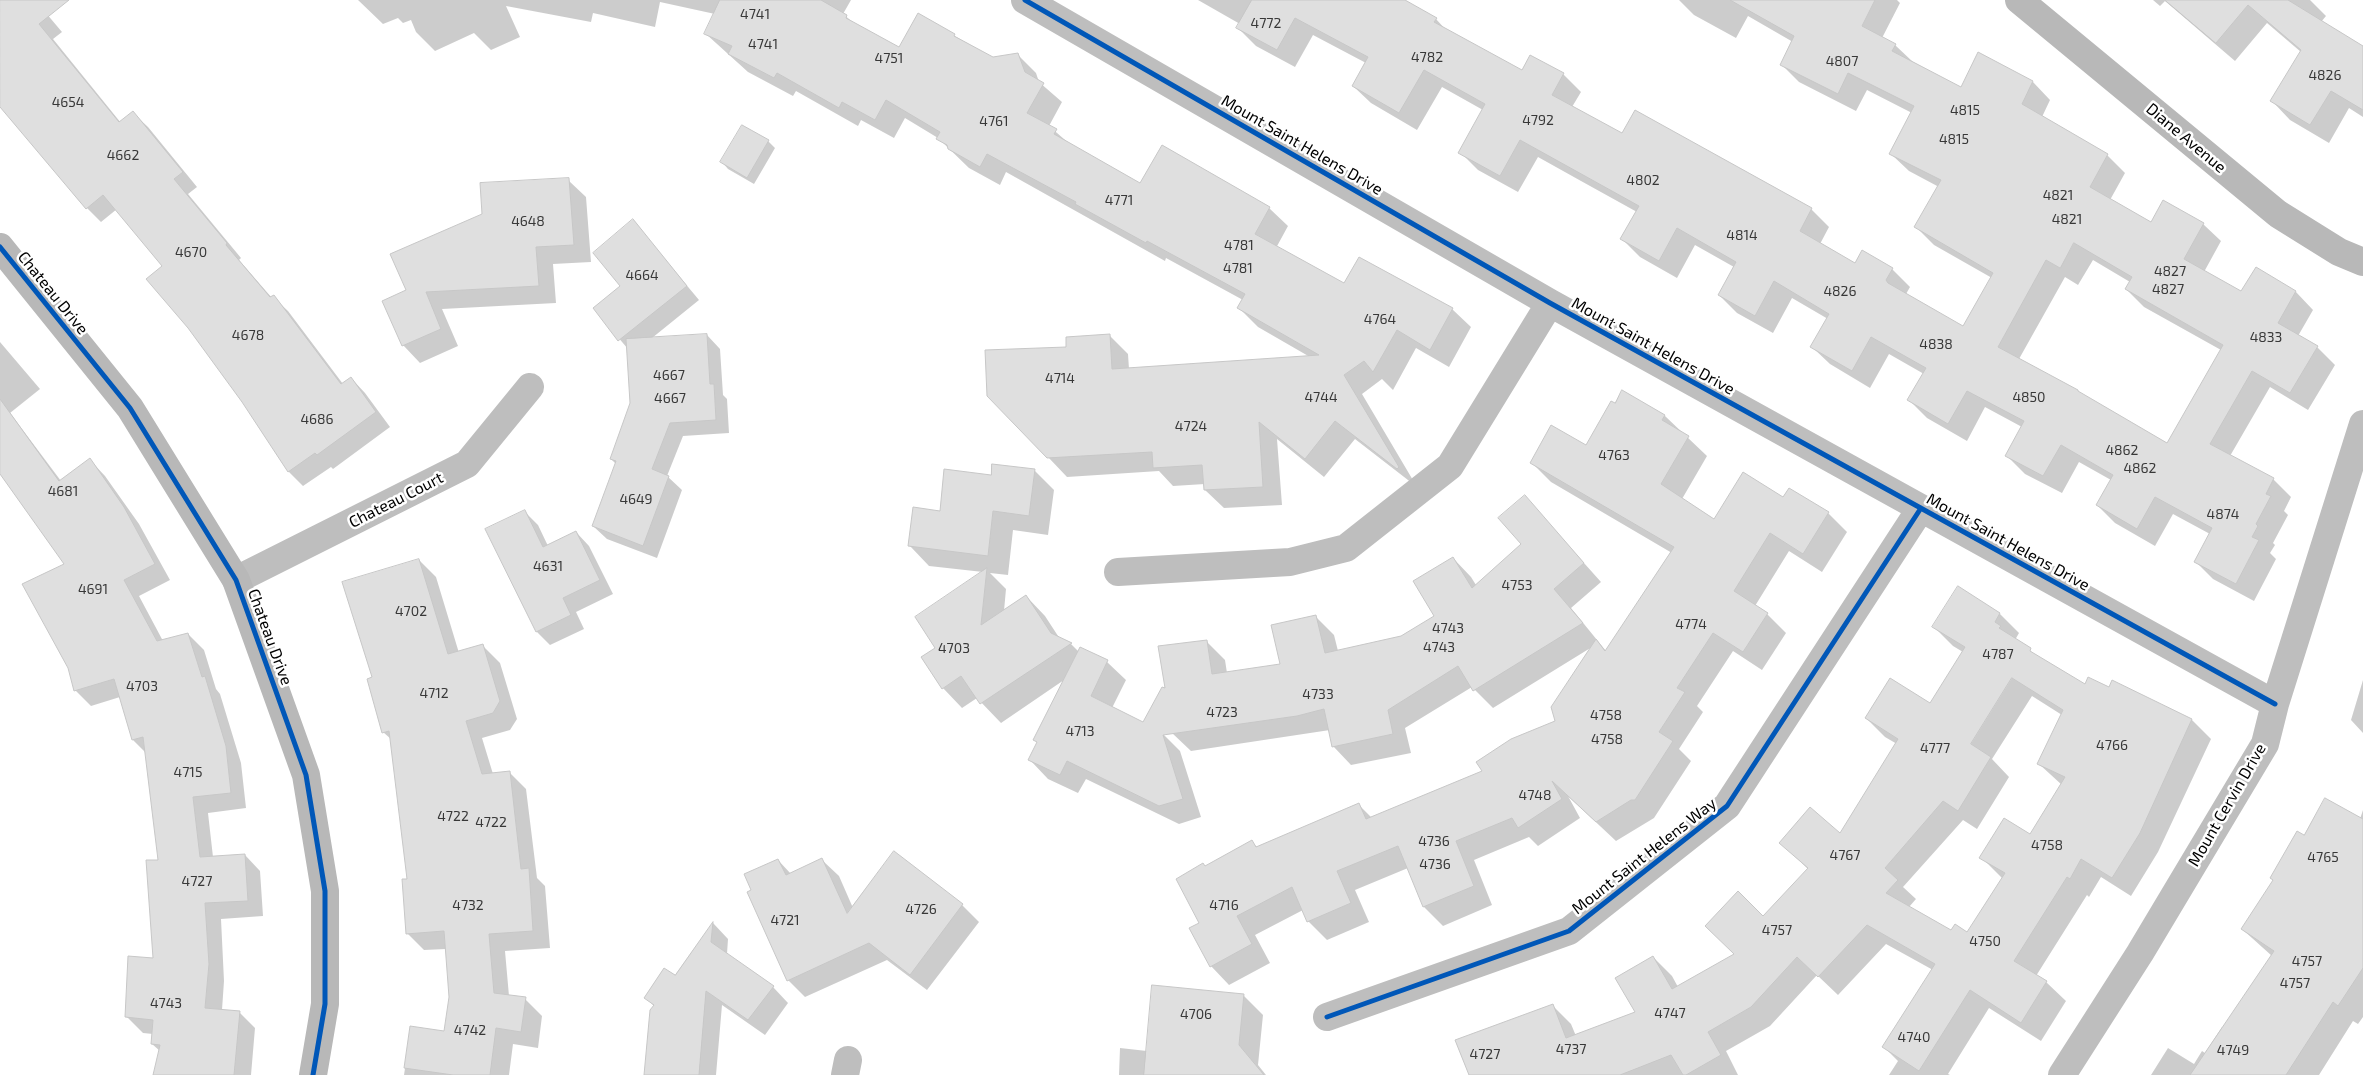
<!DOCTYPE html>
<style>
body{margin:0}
canvas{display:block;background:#fff}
</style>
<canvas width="2363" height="1075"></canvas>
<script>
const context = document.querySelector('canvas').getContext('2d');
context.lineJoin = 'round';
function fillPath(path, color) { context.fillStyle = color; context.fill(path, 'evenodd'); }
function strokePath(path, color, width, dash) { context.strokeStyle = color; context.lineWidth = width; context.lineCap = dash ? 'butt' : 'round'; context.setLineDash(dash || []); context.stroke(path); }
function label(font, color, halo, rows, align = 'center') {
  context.font = font + ' "Exo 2",sans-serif'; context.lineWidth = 5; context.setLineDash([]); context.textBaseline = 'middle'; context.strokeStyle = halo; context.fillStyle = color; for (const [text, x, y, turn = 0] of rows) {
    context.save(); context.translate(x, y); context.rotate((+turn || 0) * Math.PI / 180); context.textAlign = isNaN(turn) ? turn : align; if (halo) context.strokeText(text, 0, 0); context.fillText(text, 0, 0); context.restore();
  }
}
const shadow = new Path2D(`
 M0,0h35l27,32 -9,7 68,84 12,-10 15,14 49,60 -9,7 53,64 -2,2 33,38 1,-1 15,14 55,73 8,-6 14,15 25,34 -57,42 -2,-2 -28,19 -14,-14 -46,-71 -79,-134 -47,-58 -16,13 -14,-14 -87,-109z
 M358,0h493l-8,14 12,10 44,25 19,-34 75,43 24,-4 19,19 3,9 23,20 -13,24 23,20 69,39 128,23 19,18 -12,22 69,37 107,24 19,18 -22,40 -33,-19 -23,42 -11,-11 -20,15 55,93 -62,-48 -31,38 -47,-38 5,66 -58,3 -19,-18v-6l-32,2 -14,-15 -92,6 -19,-20 19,-109 42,-13 19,19 1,15 181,-12 -52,-30 -19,-19 4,-8 -77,-42 -1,3 -159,-89 -6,13 -31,-17 -31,-30 -33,-20 -11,20 -33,-18 -3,6 -62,-35 -3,5 -45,-24 -42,-38 9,-20 -55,-12 -5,25 -62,-14 -2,9 -85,-16 14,31 -29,13 -17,-17 -39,18 -19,-19 -5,-12 -8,3 -5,-5 -15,6z
 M1198,0h204l34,19 11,12 75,41 41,2 18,18 -9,15 51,28 13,-24 175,98 18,18 -9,17 35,21 37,4 18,18 -4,7 58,34 28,-50 -58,-33 -18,-18 23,-40 -30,-16 -18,-17 21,-41 -45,-23 -11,21 -57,-29 -18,-18 12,-22 -45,-26 -12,22 -42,-23 -15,-15h218l3,3 -18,35 13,7 18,17 48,27 72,-7 17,18 -8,17 65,38 18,18 -15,27 41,24h52l18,17 -17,31 38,21 14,-24 40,23 17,18 -15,26 19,11 18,18 -27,45 -38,-23 -40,69 43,23 18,18 -7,14 4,4 -15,28 2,2 -5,8 6,6 -22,42 -41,-22 -18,-18 15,-27 -37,-20 -18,32 -40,-23 -18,-18 14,-25 -32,-18 -17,31 -37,-19 -18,-18 15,-29 -37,-20 -18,34 -40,-23 -18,-18 15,-26 -35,-20 -19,34 -40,-24 -18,-17 16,-28 -36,-21 -19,35 -36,-20 -18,-18 15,-28 -39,-22 -18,33 -37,-21 -18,-18 15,-27 -56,-31 -43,-24 -20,35 -40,-22 -18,-18 23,-42 -41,-23 -25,43 -46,-27 -18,-17 13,-23 -53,-28 -18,32 -39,-21 -18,-18 2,-4zM2093,260l37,22 -4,7 18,18 77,43 -53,94 -149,-85 46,-82 13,8z
 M2153,0h157l16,16 -5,6 42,25v70l-14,-9 -20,35 -39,-23 -18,-19 29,-49 -34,-29 -32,38 -70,-60 -5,5z
 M768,141l7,7 -21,36 -26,-15 -6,-7z
 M568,180l18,17 5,65 -38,2 3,39 -114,6 16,37 -38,17 -17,-18 5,-54 76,-76z
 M633,221l66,79 -47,38 55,-3 13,14 3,46 4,4 2,34 -46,3 -16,40 15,14 -25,68 -50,-19 -14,-13 23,-62 -5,-5 20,-55 -3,-55 -34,-40 28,-23z
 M0,342l40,47 -30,24 51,68 29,-21 15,16 34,48 31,56 -31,16 24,45 25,-7 16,16 12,39 4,5 21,69 5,45 -38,5 5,44 32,-2 15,16 3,45 -42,3 3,62 -2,29 17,2 16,16 -4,47h-96l5,-24 -8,-7 1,-10 -10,-1 -16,-16 27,-57 5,-99 -13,-108 -13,-13 -13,-43 -29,9 -16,-16 -9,-126 -66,-92z
 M1622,392l43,24 42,40 -25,43 32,21 69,-21 6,-10 39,24 19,19 -25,40 -33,-21 -34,55 12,8 19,19 -24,37 -29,-19 -36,55 6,6 -24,37 12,12 -37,57 -38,23 -48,-45 12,22 -42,28 -9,-9 -55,23 18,45 -49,21 -19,-19 -16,-39 -53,22 14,32 -42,18 -19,-19 -5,-11 -48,25 15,28 -41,22 -18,-19 -10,-43 4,-56 47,-25 5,5 102,-42 13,13 112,-47 73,-50 35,-74 -99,61 -21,-21 -67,41 6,25 -60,12 -18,-19 -3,-16 -139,21 -19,-18 34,-92 19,19 2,13 54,-8 35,-48 18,18 4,16 63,-14 34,-21 18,-58 18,19 5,8 47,-40 2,-48 76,85 -30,26 35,43 66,-98 -121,-71 -19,-19 54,-16z
 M1034,470l20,20 -6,45 -35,-5 -5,45 -18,-2 16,16 -2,22 22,-15 19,20 15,23 11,5 8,8 1,-4 27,14 19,18 -14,28 49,24 19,19 21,66 -22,7 -93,-45 -8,14 -30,-14 -18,-19 8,-17 -3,-3 29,-60 -63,43 -24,-25 -15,10 -19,-20 -6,-40 46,-76 -54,-6 -19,-20 31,-34 51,-36z
 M525,512l13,13 10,21 28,-14 13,14 24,48 -37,18 8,17 -34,16 -13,-13z
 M419,560l17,17 23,76 24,-7 17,17 17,56 -7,11 -28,8 11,36 16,-2 17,17 11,89 8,8 5,62 -45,3 4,45 16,3 17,17 -4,32 -25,-4 -4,31h-105l7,-47 34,5 5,-36 -4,-48 -22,1 -17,-17 1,-53 -16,-140 -9,-8 -9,-54z
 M1959,588l41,26 19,19 -4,7 25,18 45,28 25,3 3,-7 79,38 19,19 -53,113 -27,44 -30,-19 -12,20 -2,-2 -51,81 10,6 20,19 -25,40 -52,-33 -41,66 2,1h-61l9,-14 -14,-14 49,-77 -47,-26 -48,51 -21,-20 -47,51 -44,25 12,24h-267l81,-70 19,19 5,12 61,-23 16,-56 19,19 6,11 57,-32 28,-38 46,-47 -28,-27 59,-8 57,-91 -12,-7 -19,-19 64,-13 33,-53 -10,-6 -19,-19zM2032,696l30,19 -23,49 23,21 -32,51 -49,21 22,22 -35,55 -17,-2 -42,-25 7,-8 -13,-12 60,-67 14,9 32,-52 -17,-18z
 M2363,680v53l-12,-13z
 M2363,810v207l-5,7 -5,-3 -34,54h-168l17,-27 26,16 8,-13 3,2 17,-26 3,2 47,-73 -30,-27 63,-92 55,-18z
 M894,853l68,52 17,17 -52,68 -40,-30 -82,37 -17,-17 -35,-89 25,-31 13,14 31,-14 17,16 14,32z
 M713,923l15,16 -1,15 46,33 15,16 -23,32 -43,-30 -6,70h-71l10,-68 -10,-10 30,-20z
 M1243,995l20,20 -5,50 8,10h-147l1,-27 27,3z`);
const building = new Path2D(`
 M0,0h69l-30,24 80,98 14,-11 50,61 -9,7 53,64 -1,2 44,52 4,-2 67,89 10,-7 25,35 -59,43 -2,-2 -27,19 -46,-70 -54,-74 -42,-49 16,-13 -59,-71 -17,14 -86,-102z
 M720,0h101l26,15 -1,3 53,29 19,-34 37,21 -1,2 39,21 25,-4 7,19 19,11 -17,30 30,16 -3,5 86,49 22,-38 108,62 -15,27 89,49 15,-26 94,51 -23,42 -33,-20 -24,42 -9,-11 -20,14 55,92 -2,2 -62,-48 -30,38 -46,-37 4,65 -59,3 -2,-25 -49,3 -1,-16 -105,6 -60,-62 -2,-46 81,-3v-10l44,-3 2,35 207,-14 -82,-47 8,-14 -98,-53 -1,2 -71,-39 1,-2 -89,-48 -7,13 -32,-18 -1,-4 -11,-6 4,-7 -54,-32 -11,20 -33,-18 -3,6 -62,-35 -3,5 -46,-24 4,-8 -28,-12z
 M1252,0h153l32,18 -3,4 88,48 8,-15 34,18 -12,22 70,38 13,-23 177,98 -12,23 55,32 7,-13 31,18 -7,12 2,3 75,43 30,-53 -79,-46 27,-47 -52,-26 25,-48 -66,-33 -10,21 -58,-29 14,-29 -64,-36h145l-13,26 34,18 -4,7 69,36 17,-35 55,29 -11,23 86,50 -18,33 61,35 12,-22 41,23 -20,36 57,32 15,-24 40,24 -18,32 40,23 -28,47 -38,-22 -42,73 64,34 -8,16 5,2 -15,28 2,2 -6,11 7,3 -23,44 -42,-22 18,-34 -57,-31 -18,32 -41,-24 17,-30 -52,-30 -18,31 -38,-20 19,-35 -57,-30 -19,33 -41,-24 19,-32 -55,-31 -19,34 -42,-24 19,-33 -55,-33 -19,35 -37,-21 18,-33 -59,-34 -18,33 -39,-22 19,-33 -119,-66 -20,36 -42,-23 27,-49 -61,-34 -25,43 -47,-27 16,-29 -73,-39 -18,32 -41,-22zM2074,243l58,34 -7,12 98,56 -56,98 -89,-52v-1l-80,-43 48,-87 14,8z
 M2165,0h123l75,46v64l-32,-19 -21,34 -40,-24 31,-51 -53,-45 -32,38z
 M742,125l27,15 -22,38 -27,-16z
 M569,178l5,67 -38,2 3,39 -113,6 15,37 -39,17 -20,-45 24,-11 -16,-36 92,-40 -2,-31z
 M633,219l54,67 -69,55 -25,-33 27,-22 -27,-33z
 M707,334l3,50h4l2,36 -46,3 -18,46 17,7 -26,70 -51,-20 24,-65 -6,-2 20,-56 -4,-64z
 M1622,390l43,25 -3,5 27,16 -28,48 53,35 29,-47 40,25 6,-9 40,24 -26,42 -33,-21 -36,58 34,22 -25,39 -30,-19 -36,55 8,4 -26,40 14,9 -38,59h-4l-35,22 -44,-41 10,18 -44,29 -6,-10 -56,23 18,45 -51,21 -25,-61 -61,25 14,32 -44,19 -15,-35 -55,29 15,28 -42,23 -21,-39 10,-5 -23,-44 27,-16 2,3 47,-26 4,7 103,-44 7,16 116,-48 -6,-9 35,-23 44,-18 -4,-14 45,-68 9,12 69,-104 -144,-84 21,-38 35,20 25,-44 4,2z
 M0,399l59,82 31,-23 34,49 31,57 -31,16 33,61 31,-8 14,44 3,-1 21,70 5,47 -38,4 7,60 45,-3 3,47 -43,2 4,61 -4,44 35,3 -6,64h-81l7,-30 -9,-1 2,-24 -28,-3 3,-61 25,2 -7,-98h12l-15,-123 -11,3 -18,-61 -40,12 -6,-23 -46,-84 42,-20 -64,-90z
 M992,464l43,5 -6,47 -36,-5 -5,45 -80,-10 5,-39 27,4 4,-42 47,6z
 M1525,495l59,68 -30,26 29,34 -110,68 -15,-25 -70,44 5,24 -61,13 -8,-38 -27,7 -134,19 20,64 -24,7 -92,-45 -7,14 -32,-15 9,-18 -4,-2 47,-93 28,13 -17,36 52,26 19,-35 3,1 -7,-42 49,-6 5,34 68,-10 -9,-39 45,-10 9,38 76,-17 33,-20 -21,-35 40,-24 19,31 49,-44 -23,-26z
 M525,510l18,37 33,-16 24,49 -37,18 8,17 -35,17 -51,-103z
 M419,559l29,95 35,-10 17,57 -7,12 -27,8 16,53 28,-3 11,98 8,-1 4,63 -44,3 5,59 32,4 -5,35 -25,-4 -6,47h-37l-49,-7 6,-42 34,5 5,-34 -5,-66 -38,3 -4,-55h5l-18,-148 -7,2 -15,-54 5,-2 -30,-95z
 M987,568l-6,57 45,-30 25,38 21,10 -92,61 -19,-28 -19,13 -21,-32 14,-9 -20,-31z
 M1958,586l42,27 -5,9 6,4 -2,2 32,20 -1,3 55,33 3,-7 21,10 3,-7 80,39 -52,114 -28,45 -31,-19 -11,20 -3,-2 -53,84 33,20 -26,42 -51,-33 -51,81 -37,-24 53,-83 -68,-39 -49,52 -21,-20 -46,50 -43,25 13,23 -35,20h-3l-12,-20 -51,20h-151l-14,-35 98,-36 13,34 69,-26 -20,-34 38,-22 19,33 62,-35 -29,-28 33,-35 25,25 45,-48 -29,-25 31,-36 30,26 58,-94 -33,-21 25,-40 40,25 35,-56 -33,-20zM2012,678l51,32 -26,54 28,13 -35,57 -26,-16 -25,40 26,15 -38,59 -12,-8 -4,6 -65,-37 12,-13 -13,-12 58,-67 15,10 33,-54 -20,-13z
 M2325,798l38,21v149l-25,38 -5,-4 -47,73h-96l84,-124 -33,-22 32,-49 -3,-2 27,-47 7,4z
 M894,851l69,53 -53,71 -41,-32 -82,38 -40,-89 4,-2 -7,-16 34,-15 8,16 36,-17 25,55z
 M713,922l-2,20 63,44 -26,34 -42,-29 -7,84h-55l6,-65 4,-5 -10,-7 20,-30 11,7z
 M1152,985l92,9 -5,51 25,30h-120z`);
const street = new Path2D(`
 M1025,0l525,303 725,401
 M1118,572l172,-10 56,-14 104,-82 100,-163
 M236,580l231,-116 63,-77
 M1327,1017l242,-86 158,-125 194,-298
 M845,1075l3,-15
 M2062,1075l78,-122 125,-209 10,-40 88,-280`);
const secondary = new Path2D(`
 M2019,0l259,214 61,38 24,10
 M0,247l130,161 106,172 70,195 19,116v113l-12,71`);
const cycleway = new Path2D(`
 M1025,0l525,303 725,401
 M0,247l130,161 106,172 70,195 19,116v113l-12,71
 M1327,1017l242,-86 158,-125 194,-298`);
const numberNames = [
 ["4741",755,14],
 ["4772",1266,23],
 ["4741",763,44],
 ["4782",1427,57],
 ["4751",889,58],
 ["4807",1842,61],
 ["4826",2325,75],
 ["4654",68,102],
 ["4815",1965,110],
 ["4792",1538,120],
 ["4761",994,121],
 ["4815",1954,139],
 ["4662",123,155],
 ["4802",1643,180],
 ["4821",2058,195],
 ["4771",1119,200],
 ["4821",2067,219],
 ["4648",528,221],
 ["4814",1742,235],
 ["4781",1239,245],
 ["4670",191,252],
 ["4781",1238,268],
 ["4827",2170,271],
 ["4664",642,275],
 ["4827",2168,289],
 ["4826",1840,291],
 ["4764",1380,319],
 ["4678",248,335],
 ["4833",2266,337],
 ["4838",1936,344],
 ["4667",669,375],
 ["4714",1060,378],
 ["4744",1321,397],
 ["4850",2029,397],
 ["4667",670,398],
 ["4686",317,419],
 ["4724",1191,426],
 ["4862",2122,450],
 ["4763",1614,455],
 ["4862",2140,468],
 ["4681",63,491],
 ["4649",636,499],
 ["4874",2223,514],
 ["4631",548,566],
 ["4753",1517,585],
 ["4691",93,589],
 ["4702",411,611],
 ["4774",1691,624],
 ["4743",1448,628],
 ["4743",1439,647],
 ["4703",954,648],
 ["4787",1998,654],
 ["4703",142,686],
 ["4712",434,693],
 ["4733",1318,694],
 ["4723",1222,712],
 ["4758",1606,715],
 ["4713",1080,731],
 ["4758",1607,739],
 ["4766",2112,745],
 ["4777",1935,748],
 ["4715",188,772],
 ["4748",1535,795],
 ["4722",453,816],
 ["4722",491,822],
 ["4736",1434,841],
 ["4758",2047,845],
 ["4767",1845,855],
 ["4765",2323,857],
 ["4736",1435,864],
 ["4727",197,881],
 ["4732",468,905],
 ["4716",1224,905],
 ["4726",921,909],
 ["4721",785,920],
 ["4757",1777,930],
 ["4750",1985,941],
 ["4757",2307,961],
 ["4757",2295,983],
 ["4743",166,1003],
 ["4747",1670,1013],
 ["4706",1196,1014],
 ["4742",470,1030],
 ["4740",1914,1037],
 ["4737",1571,1049],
 ["4749",2233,1050],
 ["4727",1485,1054]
];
const streetNames = [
 ["Diane Avenue",2186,138,40],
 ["Mount Saint Helens Drive",1302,145,30],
 ["Chateau Drive",53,293,51],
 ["Mount Saint Helens Drive",1653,346,29],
 ["Chateau Court",396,500,-27],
 ["Mount Saint Helens Drive",2008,542,29],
 ["Chateau Drive",270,637,70],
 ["Mount Cervin Drive",2227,805,-60],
 ["Mount Saint Helens Way",1644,856,-38]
];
fillPath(shadow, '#0003');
fillPath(building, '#dfdfdf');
strokePath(building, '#c7c7c7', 1);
strokePath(street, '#bebebe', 28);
strokePath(secondary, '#b8b8b8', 28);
strokePath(cycleway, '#0057b8', 5);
label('14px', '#383838', null, numberNames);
label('16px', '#000', '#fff', streetNames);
</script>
